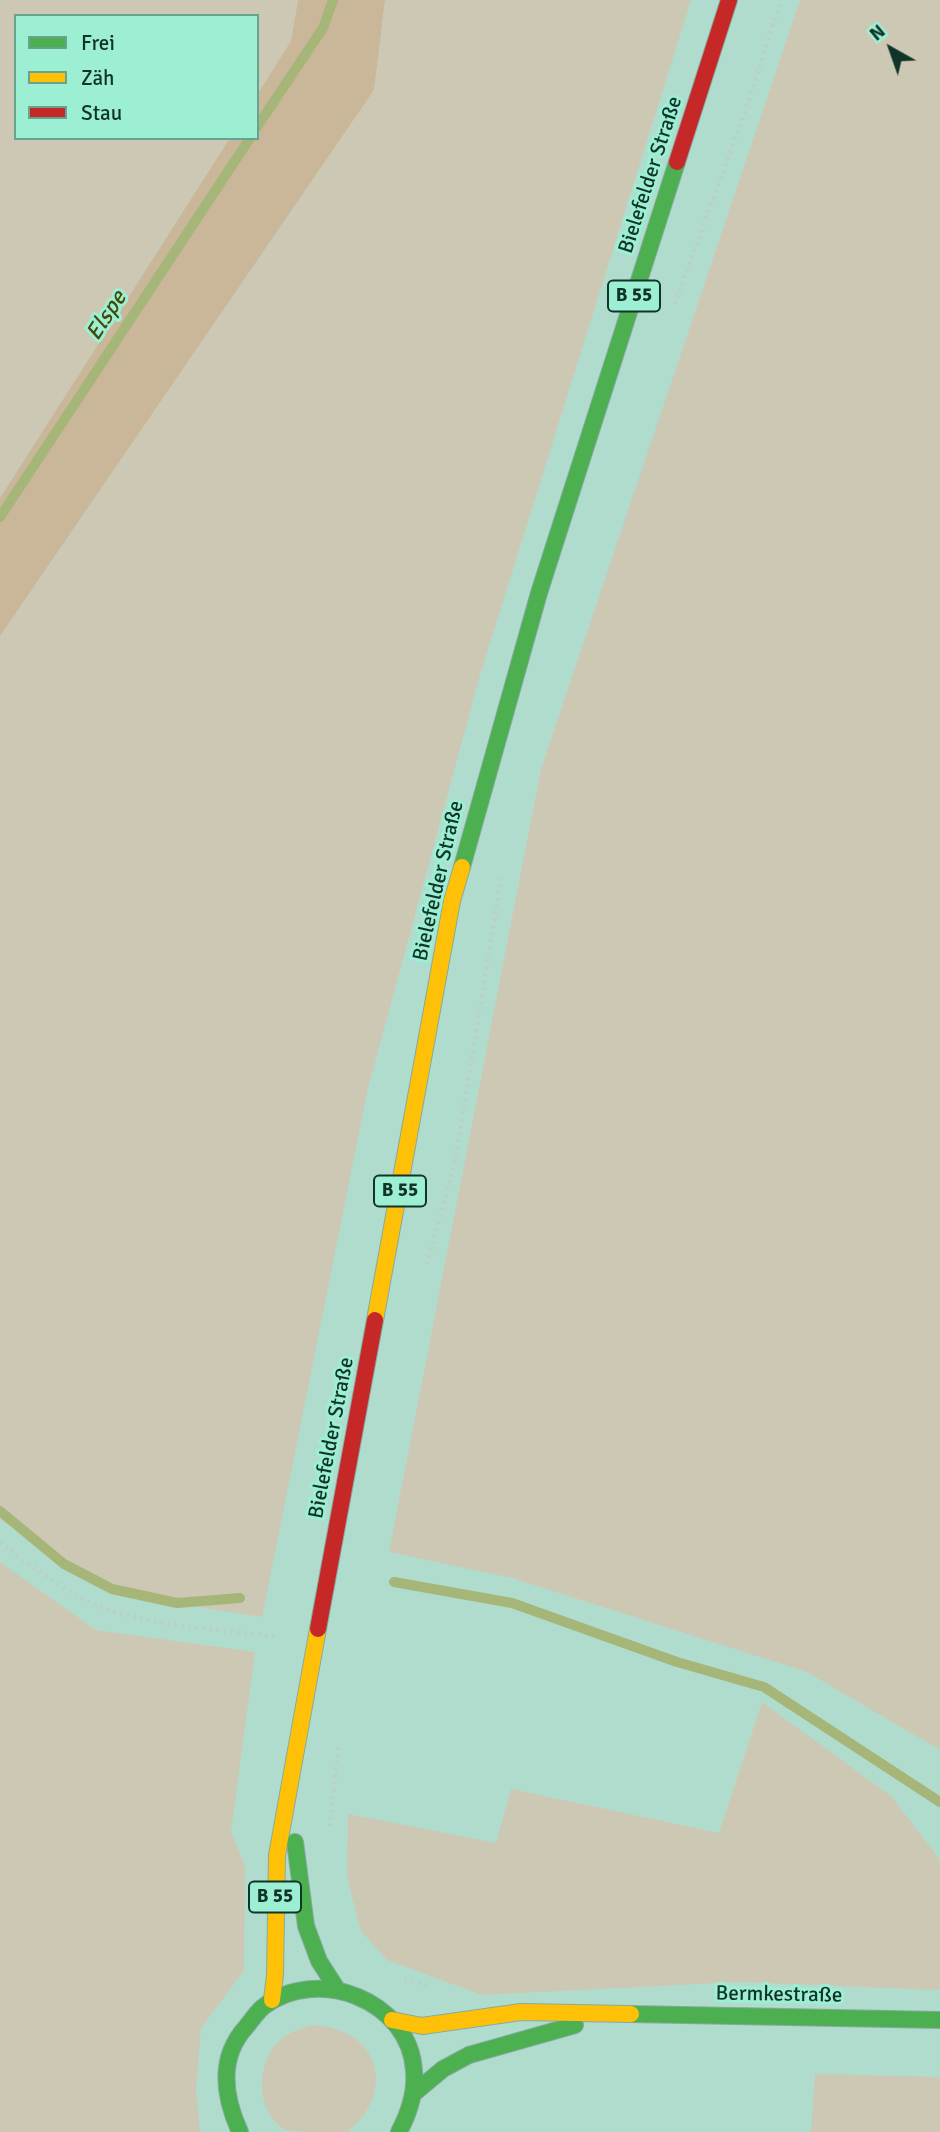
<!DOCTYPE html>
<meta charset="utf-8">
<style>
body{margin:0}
#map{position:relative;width:940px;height:2132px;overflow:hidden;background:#b0dcce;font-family:Signika,sans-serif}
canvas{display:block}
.legend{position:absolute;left:14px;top:14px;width:245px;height:126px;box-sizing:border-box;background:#9defd4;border:2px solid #65a490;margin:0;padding:9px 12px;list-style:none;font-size:21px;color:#113429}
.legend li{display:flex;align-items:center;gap:14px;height:35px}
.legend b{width:35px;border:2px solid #65a490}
.north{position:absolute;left:856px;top:14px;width:70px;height:70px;-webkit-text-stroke:5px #9defd4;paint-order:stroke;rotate:320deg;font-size:19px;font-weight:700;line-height:28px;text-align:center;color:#113429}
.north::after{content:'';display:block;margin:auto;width:24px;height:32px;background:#113429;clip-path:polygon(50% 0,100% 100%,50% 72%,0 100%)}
</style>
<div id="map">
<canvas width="940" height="2132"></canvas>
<ul class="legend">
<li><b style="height:9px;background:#4caf50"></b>Frei</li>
<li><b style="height:9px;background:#ffc107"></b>Zäh</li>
<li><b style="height:9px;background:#c62828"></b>Stau</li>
</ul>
<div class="north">N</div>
</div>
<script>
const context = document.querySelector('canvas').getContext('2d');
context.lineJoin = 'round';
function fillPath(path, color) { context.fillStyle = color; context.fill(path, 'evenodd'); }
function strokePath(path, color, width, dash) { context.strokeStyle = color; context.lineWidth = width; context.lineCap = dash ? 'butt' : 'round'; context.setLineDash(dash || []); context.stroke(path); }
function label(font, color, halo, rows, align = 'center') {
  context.font = font + ' Signika,sans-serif'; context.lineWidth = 6; context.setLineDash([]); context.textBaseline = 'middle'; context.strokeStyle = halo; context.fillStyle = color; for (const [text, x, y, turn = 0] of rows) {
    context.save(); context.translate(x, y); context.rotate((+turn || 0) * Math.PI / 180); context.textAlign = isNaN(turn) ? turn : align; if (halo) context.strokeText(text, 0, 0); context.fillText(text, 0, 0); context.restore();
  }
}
const green = new Path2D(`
 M0,0h298l-7,41 -34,54v-79h-241v122h214l-230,360z
 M385,0h306l-211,675 -113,417 -105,525 -127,-20 -99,-53 -36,-25v-883l374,-546z
 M800,0h140v1750l-133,-78 -295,-94 -123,-26 152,-783z
 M0,1562l96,68 159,22 -24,180 14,34 -1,105 -43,57 -5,62 4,42h-200z
 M762,1702l129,94 49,64v130l-202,-8 -256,13 -95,-35 -26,-29 -14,-53 1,-64 148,29 15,-54 208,44z
 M313,2025c65,3 85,65 35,107 -15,0 -47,0 -60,-1 -33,-15 -33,-67 -9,-90 9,-9 21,-12 34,-16z
 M815,2074l125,3v55h-129z`);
const forest = new Path2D(`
 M298,0h87l-11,90 -374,546v-138l230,-360h27v-43l34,-54z`);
const stream = new Path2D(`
 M257,127l66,-99 10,-28
 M0,517l250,-379
 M0,1511l64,53 48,25 65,14 63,-5
 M394,1582l118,21 165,59 87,25 176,115`);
const path = new Path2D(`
 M675,304l75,-207 31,-97
 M427,1264l27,-98 47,-288
 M0,1543c37,26 75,58 119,70 51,15 107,17 159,24
 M330,1826l8,-78
 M405,1979l25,7`);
const fast = new Path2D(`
 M462,867l77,-274 138,-431
 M295,1842l11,84 13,35 18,28
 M631,2014l309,6
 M413,2094l30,-25 26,-14 106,-30
 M240,2132c-16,-35 -22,-74 6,-105 5,-6 11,-15 17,-20 54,-42 147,-7 151,64 2,22 -5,42 -15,61`);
const slow = new Path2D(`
 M375,1320l77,-419 10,-34
 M272,2000l3,-25 2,-120 41,-226
 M392,2020l30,6 99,-14 110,2`);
const jam = new Path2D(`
 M677,162l52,-162
 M318,1629l57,-309`);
const shields = [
 [634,296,52],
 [400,1191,52],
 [275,1897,52]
];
const shieldNames = [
 ["B 55",634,296],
 ["B 55",400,1191],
 ["B 55",275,1897]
];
const streetNames = [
 ["Bielefelder Straße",651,175,-72],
 ["Bielefelder Straße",439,881,-77],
 ["Bielefelder Straße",332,1438,-79],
 ["Bermkestraße",779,1995,1]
];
const waterNames = [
 ["Elspe",107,316,-57]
];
fillPath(green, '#cdc8b4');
fillPath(forest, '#cab799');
strokePath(stream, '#a6b679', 10);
strokePath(fast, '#87aaa0', 18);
strokePath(slow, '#87aaa0', 18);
strokePath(jam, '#87aaa0', 18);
strokePath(path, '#beccc7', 4.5, [2, 5]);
strokePath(fast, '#4caf50', 16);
strokePath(slow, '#ffc107', 16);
strokePath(jam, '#c62828', 16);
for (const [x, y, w] of shields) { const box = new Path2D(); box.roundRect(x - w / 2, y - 15.5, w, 31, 5); context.fillStyle = '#9defd4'; context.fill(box); strokePath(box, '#113429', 2); }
label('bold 19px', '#113429', null, shieldNames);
label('21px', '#113429', '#9defd4', streetNames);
label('italic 23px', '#474909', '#9defd4', waterNames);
</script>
